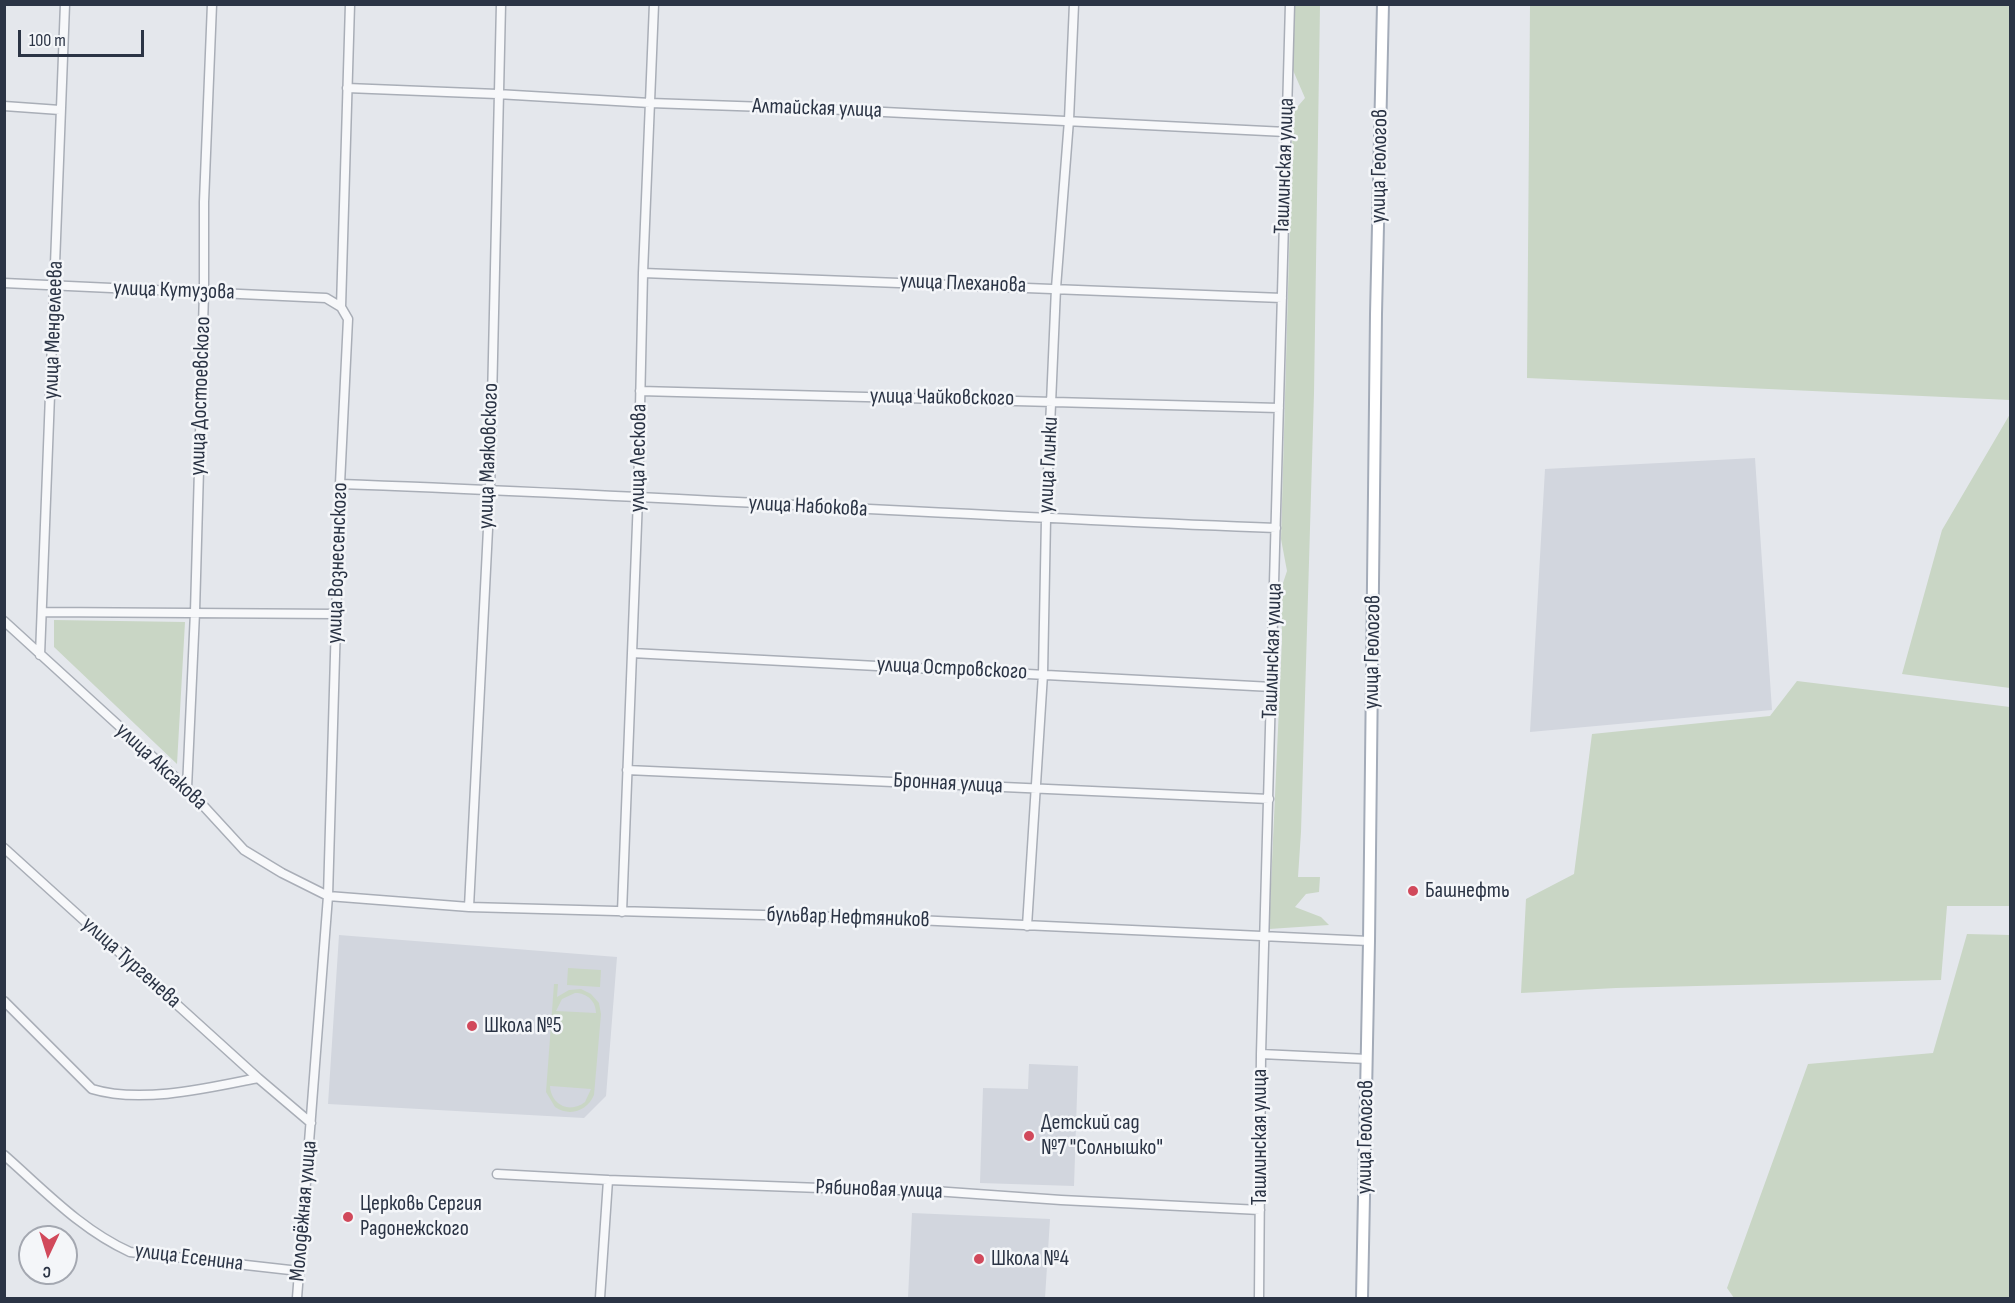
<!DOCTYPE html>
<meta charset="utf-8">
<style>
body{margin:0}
#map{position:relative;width:2015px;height:1303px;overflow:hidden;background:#e4e7ec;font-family:"Sofia Sans Condensed",sans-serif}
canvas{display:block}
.frame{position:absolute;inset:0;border:6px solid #2b3445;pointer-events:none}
.north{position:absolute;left:18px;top:1225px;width:60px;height:60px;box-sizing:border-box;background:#f4f6f9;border:2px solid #a4a8b1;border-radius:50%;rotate:184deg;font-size:16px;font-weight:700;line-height:24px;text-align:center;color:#2b3445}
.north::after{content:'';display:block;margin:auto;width:21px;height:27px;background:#d1495b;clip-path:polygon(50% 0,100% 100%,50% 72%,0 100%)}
.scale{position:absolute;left:18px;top:30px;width:126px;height:27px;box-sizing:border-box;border:3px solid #2b3445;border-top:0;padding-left:8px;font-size:18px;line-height:21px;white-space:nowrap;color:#2b3445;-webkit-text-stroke:4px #f4f6f9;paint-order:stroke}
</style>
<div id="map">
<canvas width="2015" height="1303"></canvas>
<div class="frame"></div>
<div class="north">С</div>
<div class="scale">100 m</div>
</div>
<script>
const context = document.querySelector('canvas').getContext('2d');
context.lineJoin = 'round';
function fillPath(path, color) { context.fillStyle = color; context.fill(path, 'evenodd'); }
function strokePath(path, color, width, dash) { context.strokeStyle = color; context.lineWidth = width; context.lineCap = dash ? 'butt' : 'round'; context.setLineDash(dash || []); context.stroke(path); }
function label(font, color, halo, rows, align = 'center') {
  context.font = font + ' "Sofia Sans Condensed",sans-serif'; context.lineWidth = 5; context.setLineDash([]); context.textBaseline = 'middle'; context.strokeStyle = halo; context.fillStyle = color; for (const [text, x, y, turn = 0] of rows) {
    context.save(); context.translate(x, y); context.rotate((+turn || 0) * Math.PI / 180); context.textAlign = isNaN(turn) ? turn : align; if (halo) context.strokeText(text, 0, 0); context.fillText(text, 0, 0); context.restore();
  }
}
const built = new Path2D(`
 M1755,458l17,252 -242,22 15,-263z
 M339,935l278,22 -11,139 -22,22 -256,-14z
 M1029,1064l49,2 -4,120 -94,-3 3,-95 45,1z
 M912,1213l138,6 -5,79h-137z`);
const green = new Path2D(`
 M1294,5h26l-6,388 -13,439 -3,45h22l-1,15 -13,2 -11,13 26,10 8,8 -60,4 13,-289 -1,-51 6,-18 -6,-32 12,-427 12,-14 -13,-30z
 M1530,5h480v395l-483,-22z
 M2010,414v274l-108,-14 40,-144z
 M54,620l131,2 -8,142 -123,-117z
 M1797,681l213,26v199h-63l-6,74 -325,8 -95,5 5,-94 48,-25 18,-140 178,-18z
 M1967,934l43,1v363h-276l-7,-10 81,-224 125,-11z
 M568,968l33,2 -1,17 -33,-2z
 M554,984h4l-1,13 12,-7 12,-1 10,5 8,9 2,11 -7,81c-7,16 -24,22 -39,12l-9,-15zM575,993c12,0 21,8 21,20l-40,-2 6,-12zM550,1086h1l40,3 -6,13c-15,12 -34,3 -35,-16z`);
const minor = new Path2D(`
 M347,88l150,6 153,9 174,6 462,23
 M4,106l56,4
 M643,273l639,25
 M4,283l322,15 15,9
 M640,391l639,17
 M340,484c312,11 624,32 936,44
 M43,612l293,2
 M4,621l183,167 57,62 38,23 46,23 141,11 404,11 496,23
 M632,653l640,34
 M40,655l25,-651
 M627,770l642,29
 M187,788l8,-176 9,-321v-89l8,-198
 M4,848l254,230
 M469,907l21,-418 11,-485
 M622,912l16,-414 5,-225 11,-269
 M1027,926l16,-252 3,-155 10,-231 13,-168 5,-116
 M4,1001l88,88c49,15 116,-1 166,-11l53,45
 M1261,1054l106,5
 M4,1155c40,35 77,75 126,97l169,19
 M497,1174l111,6 265,10h47l141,10 199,10
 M297,1298l31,-402 12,-412 8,-165 -7,-12 9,-303
 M600,1298l8,-118
 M1259,1298l2,-244 29,-1050`);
const major = new Path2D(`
 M1362,1298l7,-357 7,-627 7,-310`);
const markers = [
 [1413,891,6,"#d1495b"],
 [472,1026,6,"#d1495b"],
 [1029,1136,6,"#d1495b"],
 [348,1217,6,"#d1495b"],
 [979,1259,6,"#d1495b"]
];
const streetNames = [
 ["Алтайская улица",817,109,2],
 ["Ташлинская улица",1285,166,-88],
 ["улица Геологов",1380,166,-89],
 ["улица Плеханова",963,284,2],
 ["улица Кутузова",174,291,2],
 ["улица Менделеева",54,330,-88],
 ["улица Достоевского",201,396,-88],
 ["улица Чайковского",942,398,1],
 ["улица Маяковского",489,456,-88],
 ["улица Лескова",639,458,-89],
 ["улица Глинки",1049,465,-87],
 ["улица Набокова",808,507,3],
 ["улица Вознесенского",338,563,-88],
 ["Ташлинская улица",1273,651,-88],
 ["улица Геологов",1373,652,-89],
 ["улица Островского",952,669,3],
 ["улица Аксакова",161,767,43],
 ["Бронная улица",948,784,3],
 ["бульвар Нефтяников",848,918,2],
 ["улица Тургенева",131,963,42],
 ["Ташлинская улица",1260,1137,-90],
 ["улица Геологов",1366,1137,-89],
 ["Рябиновая улица",879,1190,2],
 ["Молодёжная улица",304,1211,-85],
 ["улица Есенина",189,1258,7]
];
const poiNames = [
 ["Башнефть",1425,891],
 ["Школа №5",484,1026],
 ["Детский сад",1041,1123],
 ["№7 \"Солнышко\"",1041,1148],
 ["Церковь Сергия",360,1204],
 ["Радонежского",360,1229],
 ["Школа №4",991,1259]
];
fillPath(built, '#d2d6de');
fillPath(green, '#c9d6c5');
strokePath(minor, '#a9aeb7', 11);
strokePath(major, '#a3abb8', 14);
strokePath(minor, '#f7f8fa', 8);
strokePath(major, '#fff', 10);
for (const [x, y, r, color] of markers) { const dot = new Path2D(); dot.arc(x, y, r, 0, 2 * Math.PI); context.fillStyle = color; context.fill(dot); strokePath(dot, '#f4f6f9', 2); }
label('22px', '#2b3445', '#f4f6f9', streetNames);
label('22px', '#2b3445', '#f4f6f9', poiNames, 'left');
</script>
